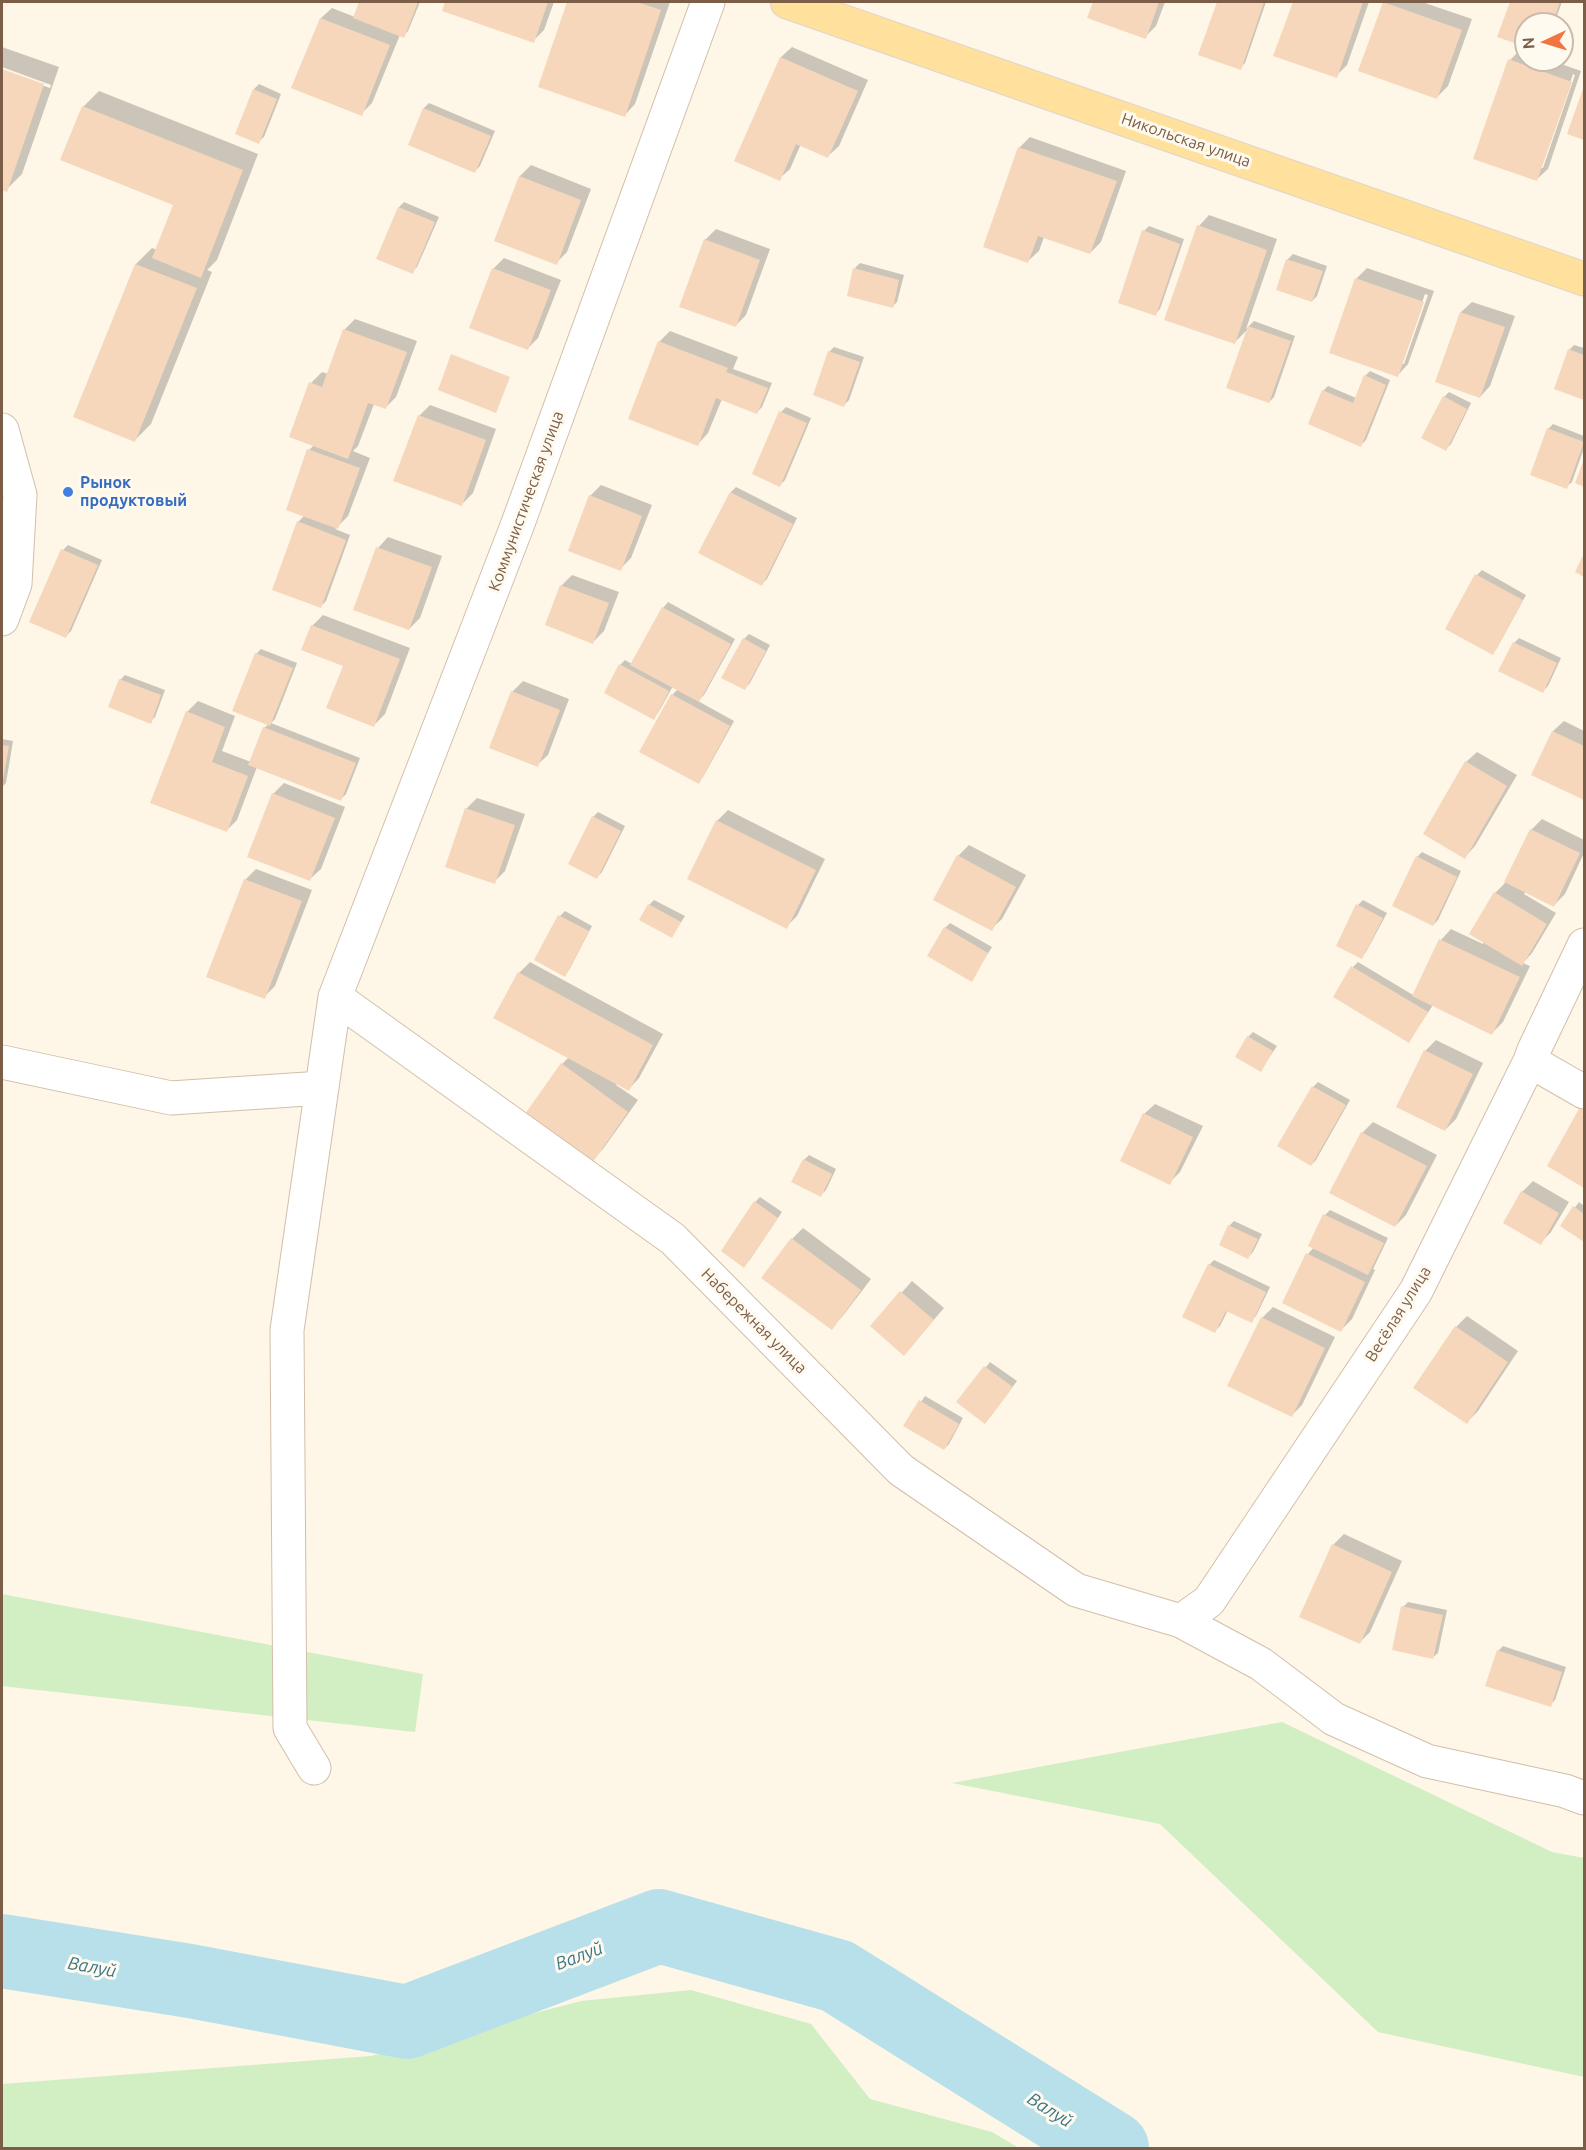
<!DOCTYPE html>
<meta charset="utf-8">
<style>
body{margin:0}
#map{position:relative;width:1586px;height:2150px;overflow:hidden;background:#fef6e6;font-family:Ubuntu,sans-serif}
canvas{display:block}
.frame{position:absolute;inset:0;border:3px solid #7b5d48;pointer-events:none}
.north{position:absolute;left:1514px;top:12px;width:60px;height:60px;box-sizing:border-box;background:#fffaef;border:2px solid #cabbac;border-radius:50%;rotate:266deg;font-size:16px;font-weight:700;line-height:24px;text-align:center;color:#7b5d48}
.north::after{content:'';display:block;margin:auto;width:21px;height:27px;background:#f37441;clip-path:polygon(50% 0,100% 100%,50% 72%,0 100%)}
</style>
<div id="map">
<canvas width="1586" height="2150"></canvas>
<div class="frame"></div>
<div class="north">N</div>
</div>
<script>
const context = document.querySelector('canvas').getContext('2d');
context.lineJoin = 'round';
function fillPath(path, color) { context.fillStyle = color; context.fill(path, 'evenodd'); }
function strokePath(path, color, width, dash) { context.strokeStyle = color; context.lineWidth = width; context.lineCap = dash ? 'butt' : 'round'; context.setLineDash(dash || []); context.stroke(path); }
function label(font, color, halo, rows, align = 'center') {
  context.font = font + ' Ubuntu,sans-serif'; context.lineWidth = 6; context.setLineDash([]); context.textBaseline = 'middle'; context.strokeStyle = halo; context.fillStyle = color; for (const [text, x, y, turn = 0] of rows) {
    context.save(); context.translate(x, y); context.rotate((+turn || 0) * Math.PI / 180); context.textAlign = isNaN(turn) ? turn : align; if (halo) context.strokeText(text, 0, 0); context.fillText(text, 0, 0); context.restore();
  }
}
const green = new Path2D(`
 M2,1594l421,80 -8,58 -413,-46z
 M1282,1722l270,130 32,6v219l-206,-45 -218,-208 -208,-41z
 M691,1990l120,34 59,75 122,33 27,16h-1017v-64l369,-28 210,-55z`);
const shadow = new Path2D(`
 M361,2h59l-12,29 -5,5 -3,-1 -28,68 -11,11 -68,-27 28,-69 11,-10 23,9z
 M447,2h107l-10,28 -11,11 -89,-31z
 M568,2h102l-35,102 -10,11 -85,-29z
 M1094,2h71l-9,24 -11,11 -56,-20z
 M1219,2h47l-21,61 -5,5 -40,-13z
 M1294,2h75l-22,63 -11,11 -61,-21z
 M1386,2h36l50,17 -24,67 -11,11 -53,-94z
 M1511,2h51l-8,22h-28l-27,12z
 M2,47l57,20 -37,107 -16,16 -4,-2v-117l48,17 1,-3 -49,-18z
 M792,47l76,33 -29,66 -11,10 -27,-12 -11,25 -11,10 -43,-18 45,-104z
 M1521,49l5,2v9h24l31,11 -33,98 -11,10 -27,-119zM1573,74l2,1 -32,93h-3z
 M259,84l22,10 -17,43 -6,5 -22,-9 18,-44z
 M1584,89v50l-15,-6z
 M99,91l159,63 -41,106 -10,10 5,2 -61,152 -16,16 1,-176 16,-16 5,2 18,-46 -92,-97z
 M429,103l66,28 -15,35 -5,5 -65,-27 14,-36z
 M1030,137l96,34 -25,71 -11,11 -46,-16 -5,14 -11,10 -9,-113z
 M531,165l60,24 -24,63 -11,11 -60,-23 24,-64z
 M404,202l35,15 -22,50 -5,5 -34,-14 21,-51z
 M1209,215l68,24 -31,90 8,-8 41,15 -21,61 -5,5 -21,-73 -14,14 -35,-117z
 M1149,226l35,13 -24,70 -5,5 -11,-83z
 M716,229l54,20 -24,66 -11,11 -30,-86z
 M1293,254l34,12 -10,30 -5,5 -34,-12 10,-30z
 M504,258l57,22 -23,58 -11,11 -34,-80z
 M860,263l44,12 -7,27 -5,5 -44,-12 7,-27z
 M1367,268l67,23 -26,73 -10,11 -67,-23 26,-74zM1425,294l3,1 -24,69h-3z
 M1472,302l43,14 -25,70 -10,11 -19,-85z
 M355,319l62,22 -21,56 -11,11 -11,-4 -16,42 -5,5 17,7 -22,58 -13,13 15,6 -24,66 -5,5 -23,-84 7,-7 4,-65 5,-5 -3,-62 11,-11 6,2 16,-44z
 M670,331l68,26 -5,12 39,14 -10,24 -5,5 -35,-13 -14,34 -10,11 -39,-102z
 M1574,345l10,3v50l-28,-10 13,-38z
 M834,347l30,10 -15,43 -5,5 -15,-53z
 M1370,371l20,9 -24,60 -5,5 -38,-54 5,-5 28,12 9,-22z
 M1449,392l22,11 -20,41 -5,5 -2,-52z
 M430,405l66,24 -23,64 -11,11 -43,-88z
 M786,407l25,11 -26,62 -5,5 -26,-11 27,-62z
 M1553,424l31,12v12l-12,34 -6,5 -18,-58z
 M601,485l51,20 -21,53 -11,11 -30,-73z
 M736,487l61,31 -30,61 -5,5 -31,-92z
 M388,537l54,19 -22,62 -11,11 -54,-20 23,-61z
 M68,545l34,15 -31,71 -5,5 -3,-86z
 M1482,570l44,25 -29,53 -5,5 -15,-78z
 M572,575l47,17 -15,39 -11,11 -46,-18 15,-39z
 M668,602l67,37 -31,56 -6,6 36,20 -31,56 -5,5 -26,-87 6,-6 -5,-3 -15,27 -5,5 -33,-53 5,-5 7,4 31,-56z
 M323,615l87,33 -25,66 -11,11 -29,-60 -33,-39z
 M749,634l21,11 -20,38 -5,5 -1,-49z
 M1519,638l42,20 -13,28 -5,5 -29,-48z
 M261,649l36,14 -22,56 -4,4 89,35 -14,36 -5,5 -84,-32 -20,53 -11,11 -39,-119 11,-11 37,15 -13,35 29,11 13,-34 5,-4 -13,-70z
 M125,675l40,15 -10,27 -5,5 -30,-42z
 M523,681l46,18 -21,56 -11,10 -25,-73z
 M1564,721l20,10v68l-51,-25 20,-43z
 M2,739l11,2 -7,42 -4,4z
 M1477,752l40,23 -42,71 -10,11 1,-95z
 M284,783l61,24 -24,62 -11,10 -37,-85z
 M477,798l48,16 -20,57 -11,11 -28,-73z
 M728,810l97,49 -28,57 -11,11 -69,-106z
 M598,812l27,14 -23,46 -5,5 -4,-60z
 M1542,819l42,21v13l-19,41 -11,11 -28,-14 -2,3 32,19 -24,40 -9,10 7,3 -27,56 -11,11 -59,-28 -24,36 -56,-74 5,-5 55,33 28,-55 10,-11 32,15 12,-51 10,-10 26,-53z
 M969,845l57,30 -24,44 -11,10 -56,-30 23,-43z
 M1422,852l39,19 -23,49 -5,5 -16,-68z
 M256,869l56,21 -37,96 -11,11 -19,-117z
 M654,900l31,16 -13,20 -23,-31z
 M1363,900l24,13 -21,39 -5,5 -3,-52z
 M565,911l27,15 -23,44 -5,5 -28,-15 24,-44z
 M950,923l42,24 -21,33 -42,-24 16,-28z
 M530,962l133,72 -24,44 -10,11 -12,-6 -1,2 22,15 -35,49 -11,11 -30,-96 7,-7 -50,-84z
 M1253,1032l24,14 -16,24 -13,-33z
 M1436,1040l47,23 -27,56 -11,11 -20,-79z
 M1318,1082l32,18 -34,60 -5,5 2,-78z
 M1584,1103v83l-35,-21z
 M1155,1104l48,22 -23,46 -11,11 -25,-69z
 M1373,1122l64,33 -31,60 -11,11 -33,-93z
 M809,1155l27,14 -10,21 -5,5 -17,-35z
 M1533,1181l36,21 -18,30 -11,11 -18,-51z
 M760,1197l22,15 -33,49 6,-59z
 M1579,1202l5,4v34l-22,-15z
 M1330,1210l58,28 -15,31 2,1 -23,49 -11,11 -57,-28 24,-48 6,-7 11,-32z
 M1234,1221l28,13 -9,18 -5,5 -19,-31z
 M803,1228l68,51 -29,38 -11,11 -39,-89z
 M1214,1260l56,27 -14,29 -5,5 -23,-11 -8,16 -5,5 -6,-66z
 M912,1281l32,27 -30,35 -42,-17z
 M1273,1307l62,30 -33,68 -11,11 -29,-98z
 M1467,1316l51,35 -40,60 -11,11 -11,-95z
 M990,1362l27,19 -27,36 -32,-15z
 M925,1396l38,22 -14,26 -5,5 -39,-23z
 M1344,1534l58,27 -32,71 -11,11 -26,-98z
 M1408,1602l39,8 -9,43 -6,5 -29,-51z
 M1503,1646l63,21 -11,33 -5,5 -52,-54z`);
const river = new Path2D(`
 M2,1951l188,30 217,41 252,-96 178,50 275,172`);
const building = new Path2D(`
 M359,2h59l-14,36 -51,-20z
 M445,2h103l-14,41 -92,-32z
 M567,2h70l24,8 -36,107 -87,-30z
 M1093,2h66l-13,37 -59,-21z
 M1217,2h47l-23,68 -43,-15z
 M1293,2h70l-26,76 -64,-22z
 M1383,2l79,28 -25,69 -79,-28z
 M1510,2h50l-8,22h-26v23l-29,-10z
 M320,18l70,27 -28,71 -71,-28z
 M780,57l78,34 -30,67 -32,-14 -16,37 -46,-20z
 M1508,59l64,23 -35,99 -64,-22z
 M2,69l42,15 -37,108 -5,-2z
 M1584,86v54l-17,-6z
 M253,89l24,10 -18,45 -24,-10z
 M82,106l161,64 -42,108 -49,-20 21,-53 -113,-45z
 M423,108l68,28 -16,37 -67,-28z
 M1018,147l99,34 -27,73 -52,-18 -10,27 -45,-16z
 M519,176l62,24 -24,65 -63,-24z
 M398,207l37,15 -22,52 -37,-15z
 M1197,225l70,25 -32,94 -71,-24z
 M1142,230l38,14 -24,72 -38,-13z
 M704,239l56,21 -24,67 -57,-20z
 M1286,259l37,12 -11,31 -36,-12z
 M135,264l62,24 -62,154 -62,-25z
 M492,268l59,22 -23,60 -59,-22z
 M853,268l46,12 -6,28 -46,-12z
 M1355,278l69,24 -26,75 -69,-24z
 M1460,312l45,15 -25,71 -45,-16z
 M1248,326l43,15 -22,62 -43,-15z
 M343,329l64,23 -21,57 -18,-6 -20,56 -59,-22 20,-55 13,5z
 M658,341l70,27 -2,4 42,16 -11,26 -41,-16 -18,48 -70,-27z
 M1568,349l16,6v45l-30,-11z
 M828,351l32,11 -16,45 -31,-12z
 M451,354l59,23 -14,36 -58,-23z
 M1364,375l22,10 -25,62 -53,-23 14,-34 31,13z
 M1443,396l24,13 -21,42 -25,-13z
 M779,411l28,12 -27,64 -28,-13z
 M418,415l68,25 -24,66 -69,-25z
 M1547,428l37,14 -17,47 -37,-14z
 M307,449l53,19 -22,61 -52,-19z
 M1584,459v28l-9,-4z
 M730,492l63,32 -31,62 -64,-33z
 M589,495l53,21 -21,55 -53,-20z
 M297,521l49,19 -25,68 -49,-18z
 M376,547l56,20 -23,63 -56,-20z
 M61,549l37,16 -32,73 -37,-16z
 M1584,553v24l-9,-5z
 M1475,574l48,26 -30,55 -48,-26z
 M560,585l49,18 -16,41 -48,-19z
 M662,607l69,37 -32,58 -69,-37z
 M311,625l89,34 -26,68 -48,-19 17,-42 -42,-16z
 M743,638l23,13 -21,39 -24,-12z
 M1513,642l44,21 -14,30 -45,-22z
 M255,653l38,15 -23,58 -38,-15z
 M619,664l50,27 -15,29 -50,-27z
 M119,679l42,16 -10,29 -43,-17z
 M511,691l49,19 -22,57 -49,-19z
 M671,694l59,32 -31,58 -60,-32z
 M186,711l39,16 -13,35 36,14 -21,56 -77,-29z
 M263,727l93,36 -15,38 -93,-36z
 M1552,731l32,15v54l-53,-25z
 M2,745l7,1 -6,34h-1z
 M1465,761l42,25 -42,73 -42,-25z
 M272,793l63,25 -25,63 -63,-24z
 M465,808l50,17 -20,59 -50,-17z
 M592,816l29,15 -24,48 -29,-15z
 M716,820l100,50 -29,59 -100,-50z
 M1530,829l50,24 -26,54 -50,-25z
 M957,855l59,32 -24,44 -59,-31z
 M1416,856l41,21 -24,49 -41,-20z
 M244,879l58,22 -37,98 -59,-22z
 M1494,892l53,32 -25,42 -53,-32z
 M648,904l33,18 -9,16 -33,-18z
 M1356,904l27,14 -21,41 -26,-13z
 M558,915l31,16 -24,46 -31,-17z
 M944,927l44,26 -16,29 -45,-26z
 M1439,939l81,38 -28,58 -80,-39z
 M1351,966l77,46 -19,31 -76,-46z
 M518,972l135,73 -24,46 -136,-73z
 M1247,1036l26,15 -12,21 -26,-15z
 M1424,1050l49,24 -28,57 -49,-24z
 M561,1063l67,49 -35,50 -68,-48z
 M1312,1086l34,19 -35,61 -34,-20z
 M1584,1100v88l-37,-22z
 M1143,1113l50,24 -23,48 -50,-24z
 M1361,1132l66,34 -32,61 -66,-34z
 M803,1159l29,15 -11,23 -30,-15z
 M1521,1191l38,22 -18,32 -38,-22z
 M754,1201l24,17 -34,50 -23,-17z
 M1573,1206l11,8v28l-24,-16z
 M1323,1214l61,29 -16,32 -60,-29z
 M1228,1225l30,14 -10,20 -29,-14z
 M791,1238l70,52 -29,40 -71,-52z
 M1306,1253l59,29 -24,50 -59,-29z
 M1208,1264l58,28 -14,31 -26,-12 -11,22 -33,-16z
 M900,1291l34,29 -30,36 -34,-30z
 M1261,1317l64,31 -33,69 -65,-31z
 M1455,1326l53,36 -41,62 -54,-36z
 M984,1366l29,21 -28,37 -29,-22z
 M919,1400l40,24 -15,26 -41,-24z
 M1332,1544l60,28 -32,72 -61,-27z
 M1401,1606l42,9 -10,44 -41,-9z
 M1497,1650l65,22 -11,35 -66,-21z`);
const minor = new Path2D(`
 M2,430l18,65 -5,89 -13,35
 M335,997l338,242 228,231 175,120 105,31 80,43 73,55 93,42 138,30 19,7
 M1530,1061l54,31
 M2,1062l169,36 151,-10
 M1181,1621l28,-20 207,-310 114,-230 4,-11 50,-105
 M314,1768l-24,-40 -3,-398 48,-333 182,-471 191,-524`);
const major = new Path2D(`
 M787,2l797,277`);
const markers = [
 [68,492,6,"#3f7fe0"]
];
const streetNames = [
 ["Никольская улица",1186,140,19],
 ["Коммунистическая улица",526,501,-70],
 ["Весёлая улица",1398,1314,-58],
 ["Набережная улица",754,1321,45]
];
const shopNames = [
 ["Рынок",80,483],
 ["продуктовый",80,501]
];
const waterNames = [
 ["Валуй",579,1956,-21],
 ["Валуй",92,1967,10],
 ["Валуй",1050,2110,32]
];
fillPath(green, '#d2eec3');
fillPath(shadow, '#0003');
strokePath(river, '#b8e0ea', 74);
fillPath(building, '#f6d7bb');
strokePath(minor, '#d2bfaa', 35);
strokePath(major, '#ddd5cf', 35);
strokePath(minor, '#fff', 33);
strokePath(major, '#ffe19d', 33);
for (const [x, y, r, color] of markers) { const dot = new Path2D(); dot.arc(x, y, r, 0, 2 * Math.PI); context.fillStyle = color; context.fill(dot); strokePath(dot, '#fffaef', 2); }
label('16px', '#7b5d48', '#fffaef', streetNames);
label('bold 16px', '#366cbe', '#fffaef', shopNames, 'left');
label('italic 18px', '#3c7789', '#fffaef', waterNames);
</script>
